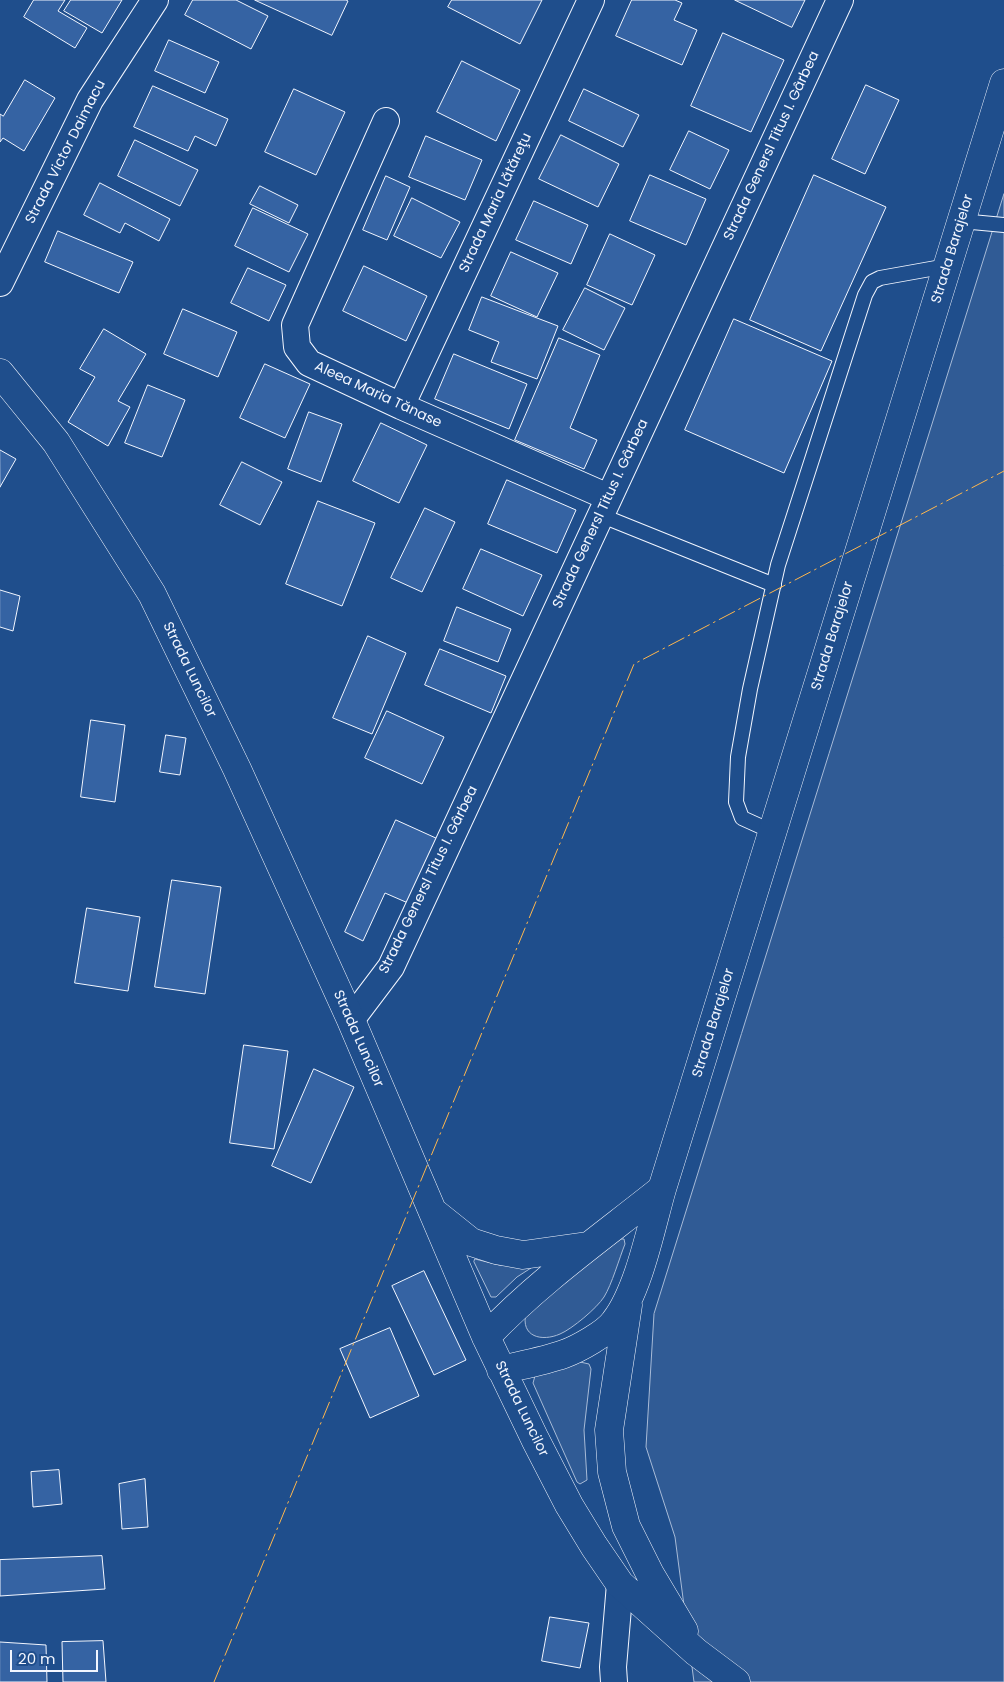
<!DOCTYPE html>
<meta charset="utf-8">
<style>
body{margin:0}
#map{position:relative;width:1004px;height:1682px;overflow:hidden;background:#1f4e8c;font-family:Poppins,sans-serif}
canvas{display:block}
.scale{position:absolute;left:10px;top:1650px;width:88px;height:22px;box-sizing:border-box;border:2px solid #f2f6ff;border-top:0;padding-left:6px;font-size:15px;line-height:18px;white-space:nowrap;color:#f2f6ff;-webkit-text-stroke:4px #1f4e8c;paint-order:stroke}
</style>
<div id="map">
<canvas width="1004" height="1682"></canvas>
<div class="scale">20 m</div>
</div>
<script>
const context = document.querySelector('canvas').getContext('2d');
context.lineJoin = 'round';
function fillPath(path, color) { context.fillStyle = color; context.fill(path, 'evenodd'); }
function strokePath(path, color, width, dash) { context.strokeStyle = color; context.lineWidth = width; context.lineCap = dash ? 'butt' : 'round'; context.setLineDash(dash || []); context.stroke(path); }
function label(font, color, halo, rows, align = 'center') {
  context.font = font + ' Poppins,sans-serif'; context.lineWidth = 4; context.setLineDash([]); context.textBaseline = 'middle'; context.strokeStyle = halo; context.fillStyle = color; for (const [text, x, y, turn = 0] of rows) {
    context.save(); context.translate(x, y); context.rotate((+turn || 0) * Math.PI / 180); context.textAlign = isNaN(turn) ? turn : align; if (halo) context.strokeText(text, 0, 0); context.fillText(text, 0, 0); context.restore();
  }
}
const green = new Path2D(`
 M1004,194v1488h-310l-19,-145 -29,-90 8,-133z
 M621,1239h3l1,5c-6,15 -13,40 -21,53 -7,11 -32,32 -44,37 -18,8 -40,3 -34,-21z
 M475,1259l24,6 32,2v1l-14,9 -21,20h-5l-17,-35z
 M580,1362l9,2 2,5 -7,61 3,50 -7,4 -3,-2 -44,-99 2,-7z`);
const building = new Path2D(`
 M34,0h31l-7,11 29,17 -12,20 -51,-31z
 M71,0h51l-20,33 -38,-22z
 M193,0h43l32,16 -17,33 -66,-34z
 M255,0h91l2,1 -16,34z
 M452,0h90l-22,44 -72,-37z
 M632,0h43l7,3 -8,17 23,10 -15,35 -66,-29z
 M735,0h70l-13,27z
 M723,33l61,27 -33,72 -60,-26z
 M169,40l50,22 -14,31 -50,-22z
 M462,61l58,29 -24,51 -59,-29z
 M25,80l30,18 -31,53 -21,-13 -3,4v-28l3,2z
 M866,85l33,15 -34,74 -33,-15z
 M153,86l75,33 -12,27 -21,-10 -7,15 -54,-24z
 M294,89l51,23 -29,63 -51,-23z
 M584,89l55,26 -16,32 -54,-26z
 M689,131l40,19 -19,39 -40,-19z
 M561,135l58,29 -21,43 -59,-28z
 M426,136l56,24 -17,40 -56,-23z
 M135,140l63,30 -18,36 -62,-30z
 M650,175l56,24 -20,46 -56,-24z
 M814,175l72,32 -65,144 -71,-31z
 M386,176l24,11 -23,53 -24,-10z
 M100,183l70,36 -11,22 -34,-18 -5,10 -36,-18z
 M260,186l38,19 -9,18 -39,-19z
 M412,198l48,24 -19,36 -47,-22z
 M534,201l54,24 -17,39 -55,-24z
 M253,208l55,26 -19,38 -54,-26z
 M58,231l75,31 -14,31 -74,-31z
 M610,234l45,21 -23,50 -45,-20z
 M511,252l47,21 -21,44 -46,-21z
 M364,266l63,30 -21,45 -63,-30z
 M248,268l38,17 -17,36 -38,-18z
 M585,288l40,20 -21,42 -41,-20z
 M482,297l76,29 -21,53 -46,-17 8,-20 -30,-12z
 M183,309l54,23 -19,45 -54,-23z
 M734,319l98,42 -48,112 -99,-43z
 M104,329l42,25 -28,47 12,6 -22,39 -40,-24 27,-45 -15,-8z
 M559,338l41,17 -30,73 27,12 -13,29 -69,-29z
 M454,354l73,30 -18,45 -74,-30z
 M265,364l45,20 -25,54 -45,-20z
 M148,385l37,15 -23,57 -37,-14z
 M309,412l33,12 -21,58 -33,-13z
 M381,423l46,22 -28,58 -46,-22z
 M0,450l16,9 -16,28z
 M242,462l40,20 -22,43 -40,-20z
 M507,480l69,30 -19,43 -69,-29z
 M318,501l57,22 -33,83 -56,-22z
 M425,508l30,14 -33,70 -31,-14z
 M481,549l61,26 -19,41 -60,-27z
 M0,590l20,6 -7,35 -13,-4z
 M457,607l54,22 -13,33 -54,-21z
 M368,636l38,17 -34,81 -39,-16z
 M440,649l66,27 -15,37 -66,-28z
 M387,711l57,26 -22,47 -57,-26z
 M91,720l34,5 -10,77 -34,-5z
 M166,735l20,3 -6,37 -20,-3z
 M396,820l42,19 -30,64 -23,-10 -22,48 -18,-9z
 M172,880l49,7 -16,107 -50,-7z
 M87,908l53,9 -12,74 -53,-8z
 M244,1045l44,6 -14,98 -44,-6z
 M314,1069l40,18 -43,96 -39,-17z
 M424,1271l42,89 -32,15 -42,-89z
 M390,1328l29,68 -49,22 -30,-69z
 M59,1470l3,34 -29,3 -2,-35z
 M145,1479l3,48 -26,2 -3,-45z
 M102,1556l3,33 -105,7v-36z
 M550,1617l39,6 -9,45 -38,-7z
 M103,1641l3,41h-43l-1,-40z
 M0,1642l46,3 1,37h-47z`);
const lane = new Path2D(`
 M961,221l43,4
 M600,515l174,70
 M773,832l-31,-14 -6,-16 2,-45 12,-68 28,-124 87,-270 7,-13 8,-4 67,-12`);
const street = new Path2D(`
 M386,121l-91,204 2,22 12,16 92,43 207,91
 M0,283l90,-183 65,-100
 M401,406l190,-406
 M351,1020l40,-53 449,-967
 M614,1682l-1,-15 7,-83`);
const secondary = new Path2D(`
 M0,373l56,69 96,152 85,175 114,251 135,317 49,102 34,66 25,41 26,38 76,68 40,30
 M436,1214l35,28 25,8 27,5 64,-9
 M628,1305l-19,125 3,42 14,54 24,48 34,57
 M486,1337c53,-56 116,-100 176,-148
 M501,1370c21,-5 43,-9 63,-16 14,-5 43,-21 51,-33 24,-31 36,-94 47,-132l342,-1106`);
const power = new Path2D(`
 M214,1682l420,-1018 370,-193`);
const streetNames = [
 ["Strada Genersl Titus I. Gârbea",772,146,-65],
 ["Strada Victor Daimacu",66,152,-63],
 ["Strada Maria Lătăreţu",496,203,-65],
 ["Strada Barajelor",953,249,-73],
 ["Aleea Maria Tănase",378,395,25],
 ["Strada Genersl Titus I. Gârbea",601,514,-65],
 ["Strada Barajelor",833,636,-73],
 ["Strada Luncilor",189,670,64],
 ["Strada Genersl Titus I. Gârbea",429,880,-64],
 ["Strada Barajelor",714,1023,-73],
 ["Strada Luncilor",358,1039,66],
 ["Strada Luncilor",521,1409,64]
];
fillPath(green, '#305b95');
strokePath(green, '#a8bbd7', 1);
fillPath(building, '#3563a3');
strokePath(building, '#f2f6ff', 1);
strokePath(lane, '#f2f6ff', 16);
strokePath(street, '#f2f6ff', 28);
strokePath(secondary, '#f2f6ff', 29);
strokePath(lane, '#1f4e8c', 14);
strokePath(street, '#1f4e8c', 26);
strokePath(secondary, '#1f4e8c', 28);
strokePath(power, '#ffb74d', 1, [18, 4, 2.5, 4]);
label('14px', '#f2f6ff', '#1f4e8c', streetNames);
</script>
